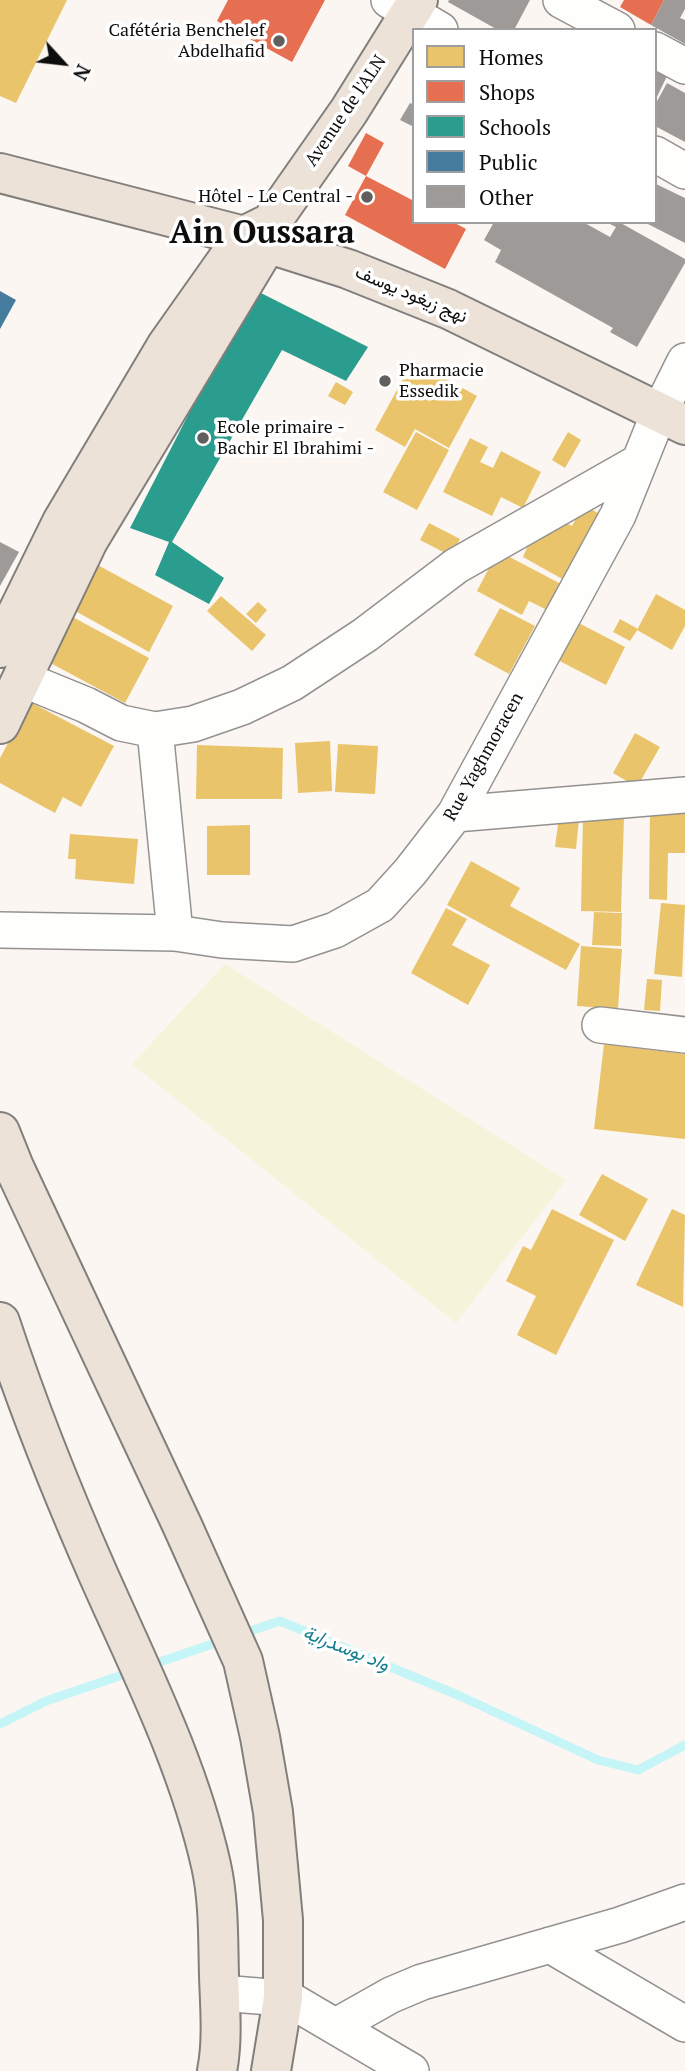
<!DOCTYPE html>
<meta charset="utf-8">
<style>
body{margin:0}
#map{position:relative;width:685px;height:2071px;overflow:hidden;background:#fbf6f1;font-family:"PT Serif",serif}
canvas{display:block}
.legend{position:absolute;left:412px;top:28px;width:245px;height:196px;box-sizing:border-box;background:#fff;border:2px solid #9e9e9e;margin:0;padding:9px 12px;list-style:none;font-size:21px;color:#0d0d0d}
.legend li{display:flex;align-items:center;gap:14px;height:35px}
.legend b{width:35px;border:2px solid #9e9e9e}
.north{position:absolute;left:28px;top:28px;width:70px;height:70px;-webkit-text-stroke:5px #fff;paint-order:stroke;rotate:117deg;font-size:19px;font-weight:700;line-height:28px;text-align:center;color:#0d0d0d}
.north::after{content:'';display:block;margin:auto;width:24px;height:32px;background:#0d0d0d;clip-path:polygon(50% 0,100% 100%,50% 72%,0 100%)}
</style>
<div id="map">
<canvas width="685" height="2071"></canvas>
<ul class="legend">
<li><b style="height:19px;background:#e9c46a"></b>Homes</li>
<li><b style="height:19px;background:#e76f51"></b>Shops</li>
<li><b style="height:19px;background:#2a9d8f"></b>Schools</li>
<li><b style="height:19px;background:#457b9d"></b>Public</li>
<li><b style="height:19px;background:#9e9a97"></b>Other</li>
</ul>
<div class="north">N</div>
</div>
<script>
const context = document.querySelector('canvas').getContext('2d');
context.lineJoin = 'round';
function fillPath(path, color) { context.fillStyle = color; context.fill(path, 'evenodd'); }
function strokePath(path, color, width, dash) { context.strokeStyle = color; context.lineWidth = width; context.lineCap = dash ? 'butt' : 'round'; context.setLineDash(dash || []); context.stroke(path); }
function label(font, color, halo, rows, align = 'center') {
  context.font = font + ' "PT Serif",Vazirmatn,serif'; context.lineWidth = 7; context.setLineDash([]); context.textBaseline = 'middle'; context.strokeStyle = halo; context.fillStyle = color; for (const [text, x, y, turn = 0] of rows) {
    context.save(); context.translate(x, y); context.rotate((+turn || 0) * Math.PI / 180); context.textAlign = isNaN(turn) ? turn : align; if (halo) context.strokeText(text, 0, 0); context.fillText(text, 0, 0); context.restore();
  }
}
const pitch = new Path2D(`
 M225,964l341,216 -110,143 -324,-259z`);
const homes = new Path2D(`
 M0,0h67l-51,103 -16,-7z
 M413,361l64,35 -28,52 -34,-19 -10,18 -30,-17z
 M336,382l17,10 -8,13 -17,-9z
 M416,432l33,18 -32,60 -34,-18z
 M568,432l13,8 -16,28 -13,-8z
 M470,438l18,9 -8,15 13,6 8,-17 40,21 -18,36 -22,-11 -9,19 -49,-24z
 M583,505l17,9 -36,66 -41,-23 9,-21 25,-18 15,8z
 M429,523l31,16 -9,17 -31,-16z
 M498,551l65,34 -14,26 -20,-10 -7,14 -45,-24z
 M94,563l79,43 -24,46 -79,-44z
 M656,594l29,16v16l-13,24 -35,-20z
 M221,596l45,39 -14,16 -45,-40z
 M258,602l9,8 -11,13 -10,-9z
 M500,608l35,18 -26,48 -35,-19z
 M67,614l82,44 -24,45 -82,-44z
 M569,618l56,29 -19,38 -56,-29z
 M620,619l18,10 -8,12 -17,-9z
 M30,702l84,44 -33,61 -18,-10 -8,16 -55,-30v-25z
 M635,733l25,14 -23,40 -24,-14z
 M330,741l2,50 -34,2 -3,-50z
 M338,744l40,2 -3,48 -40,-2z
 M197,745l86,3 -1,51h-86z
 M650,807h35v46h-17l-1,47 -18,-1z
 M559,817l20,2 -3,30 -21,-2z
 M583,817l41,1 -3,94 -40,-1z
 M250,825v50h-43v-49z
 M70,834l68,5 -4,45 -59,-5 1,-20h-8z
 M471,861l49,27 -10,18 70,38 -14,26 -119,-65z
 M661,903l24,2 -3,72 -28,-3z
 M446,908l21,11 -15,26 38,20 -22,40 -57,-32z
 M594,912l28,1 -1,33 -29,-1z
 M581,946l41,3 -4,60 -41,-3z
 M647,979l15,1 -2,31 -16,-1z
 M604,1044l81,10v85l-91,-10z
 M602,1174l46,25 -23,42 -46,-26z
 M552,1209l62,31 -58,115 -39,-20 19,-39 -30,-15 17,-35 8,4z
 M672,1209l13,6 -2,92 -47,-22z`);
const shops = new Path2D(`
 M228,0h97l-33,62 -75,-41z
 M624,0h40l-13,25 -31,-18z
 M366,133l18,10 -18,33 -18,-10z
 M366,176l48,25v21h39l13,7 -21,40 -100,-54z`);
const schools = new Path2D(`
 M253,289l115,58 -22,34 -64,-31 -110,192 52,36 -15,26 -54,-29 14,-33 -39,-14z`);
const public = new Path2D(`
 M0,291l16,9 -16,29z`);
const stream = new Path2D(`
 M241,1634l39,-13 180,75 138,64 40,10 47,-25
 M148,1666l76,-26
 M0,1724l46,-23 85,-29`);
const building = new Path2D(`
 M449,0h81l-16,30h-16l-50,-28z
 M664,0h21v9l-5,9 5,2v24l-34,-19z
 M655,67l13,7 -13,27z
 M667,83l18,10v49l-30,-16v-21z
 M410,103l4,2v22l-14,-7z
 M656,184l29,14v45l-41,-21h11z
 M494,222h89l27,15 6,-10 -10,-5h13l66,37v4l-48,84 -27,-15 3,-4 -118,-66 6,-12 -17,-10z
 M0,542l19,10 -19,34z`);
const street = new Path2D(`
 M389,0l51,30
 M561,0l56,30
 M655,50l30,16
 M655,154l30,17
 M22,675l15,10 49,20 35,18 34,7 38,-6 49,-17 50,-24 73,-48 91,-69 183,-104
 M155,730l20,203
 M455,814l230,-19
 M0,930l175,3 47,7 71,4 42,-14 45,-25 30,-33 45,-58 163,-299 41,-102 26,-52
 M600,1025l85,10
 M550,1945l135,79
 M220,1993l63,5 9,3 119,70
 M336,2026l55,-31 31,-13 198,-57 65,-23`);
const primary = new Path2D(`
 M0,173l244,63 104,33 100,40 237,116
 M0,648l62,-126 105,-177 77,-109 20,-10
 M0,724l88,-183 179,-297 5,-23 77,-110 69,-111
 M0,1132l14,35 168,358 61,136 17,76 13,75 10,108v78l-12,73
 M0,1322c28,85 62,170 98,252 42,95 90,189 113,291 8,35 7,75 8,111 1,30 4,65 -2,95`);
const markers = [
 [279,41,7,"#605f5d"],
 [367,197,7,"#605f5d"],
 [385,381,7,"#605f5d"],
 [203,438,7,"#605f5d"]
];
const poiNames = [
 ["Cafétéria Benchelef",265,31],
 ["Abdelhafid",265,52],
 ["Hôtel - Le Central -",353,197],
 ["Pharmacie",399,371,"left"],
 ["Essedik",399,392,"left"],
 ["Ecole primaire -",217,428,"left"],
 ["Bachir El Ibrahimi -",217,449,"left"]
];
const streetNames = [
 ["Avenue de l'ALN",346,111,-56],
 ["نهج زيغود يوسف",411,295,23],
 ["Rue Yaghmoracen",484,757,-61]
];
const waterNames = [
 ["واد بوسدراية",346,1649,22]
];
const townNames = [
 ["Ain Oussara",262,234]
];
fillPath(pitch, '#f5f4da');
fillPath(homes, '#e9c46a');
fillPath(shops, '#e76f51');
fillPath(schools, '#2a9d8f');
fillPath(public, '#457b9d');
strokePath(stream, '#c6f5f7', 9);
fillPath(building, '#9e9a97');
strokePath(street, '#949290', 38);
strokePath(primary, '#817f7d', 42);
strokePath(street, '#fefefd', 35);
strokePath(primary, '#ede2d8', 38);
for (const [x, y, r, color] of markers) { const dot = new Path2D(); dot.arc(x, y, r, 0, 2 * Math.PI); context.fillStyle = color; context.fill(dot); strokePath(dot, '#fff', 2.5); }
label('18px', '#0d0d0d', '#fff', poiNames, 'right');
label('18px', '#0d0d0d', '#fff', streetNames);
label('italic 19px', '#117e8e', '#fff', waterNames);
label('bold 32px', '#0d0d0d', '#fff', townNames);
</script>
